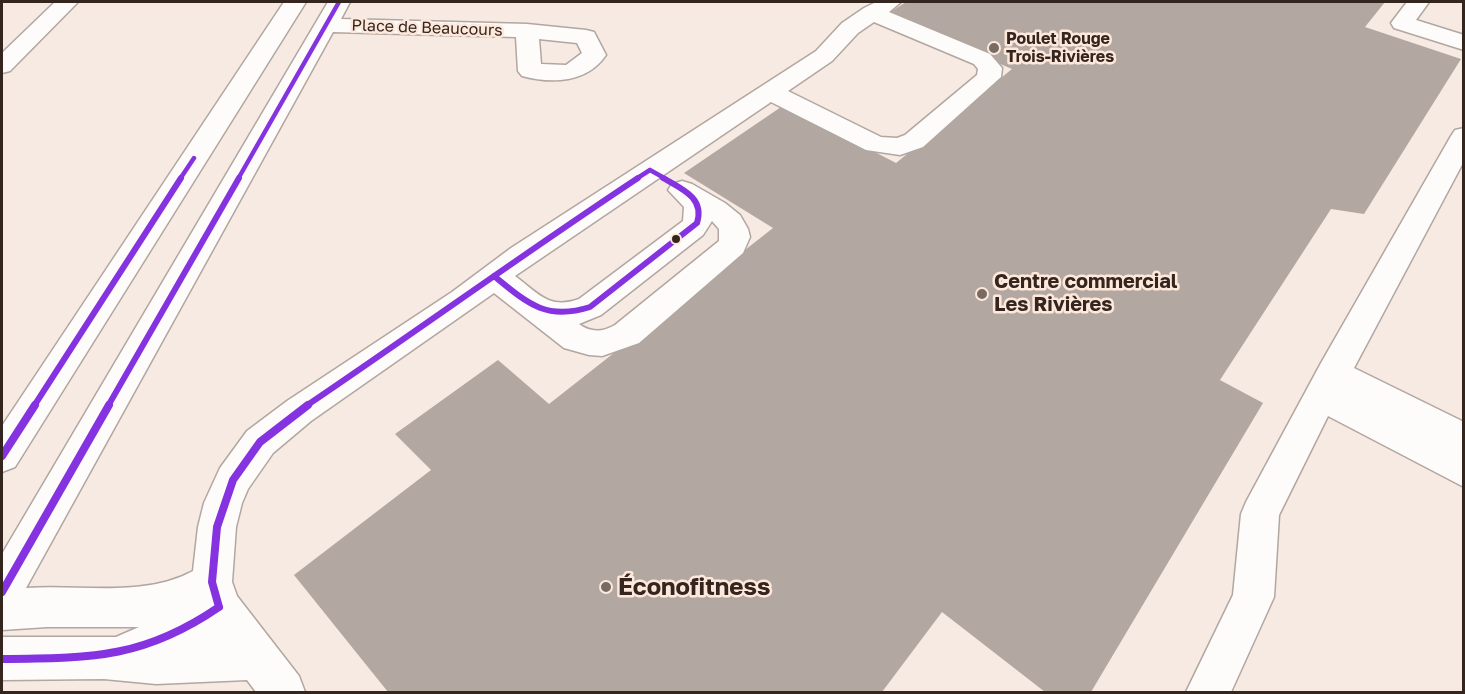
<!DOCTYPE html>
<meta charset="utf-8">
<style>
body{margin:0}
#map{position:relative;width:1465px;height:694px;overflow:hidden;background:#f6eae3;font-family:"Golos Text",sans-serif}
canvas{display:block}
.frame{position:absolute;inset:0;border:3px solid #34261e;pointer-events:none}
</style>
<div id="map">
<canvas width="1465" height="694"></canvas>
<div class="frame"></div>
</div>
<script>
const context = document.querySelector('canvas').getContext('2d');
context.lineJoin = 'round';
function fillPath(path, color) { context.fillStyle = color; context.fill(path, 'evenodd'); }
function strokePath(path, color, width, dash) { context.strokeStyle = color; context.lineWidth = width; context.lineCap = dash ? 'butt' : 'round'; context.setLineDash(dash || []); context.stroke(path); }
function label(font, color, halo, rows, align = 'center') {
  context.font = font + ' "Golos Text",sans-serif'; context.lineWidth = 5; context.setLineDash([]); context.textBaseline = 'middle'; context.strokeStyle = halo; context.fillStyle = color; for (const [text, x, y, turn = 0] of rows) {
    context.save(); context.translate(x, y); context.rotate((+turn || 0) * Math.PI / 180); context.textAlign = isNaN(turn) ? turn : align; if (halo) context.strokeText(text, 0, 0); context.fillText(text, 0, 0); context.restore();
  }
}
const building = new Path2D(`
 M906,2h479l-20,25 96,32 -97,155 -33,-5 -111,171 43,23 -172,289h-46l-103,-80 -60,80h-494l-94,-117 137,-105 -36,-36 103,-74 51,44 224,-176 -89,-55 100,-68 112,58 116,-94 -126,-54z`);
const minor = new Path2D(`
 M55,2h23l-68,69 -8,2v-20z
 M284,2h22l-291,465 -13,5v-46z
 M328,2h22l-9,17 186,5 59,6 8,2 12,23c-19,28 -54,29 -84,21l-4,-5 -2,-34 -183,-5 -307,556c55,-4 117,10 167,-17l5,-44 6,-24 16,-35 27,-37 40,-30 165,-109 59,-44 305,-197 26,-28 22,-15 12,-6h25l-12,10 101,42 12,14 -1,9 -78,70 -23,8 -34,-5 -95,-48 -256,174c23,17 34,34 64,23l104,-78 1,-14 -16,-17 4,-6 10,-3 10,3 33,19 15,12 8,14 2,8 -7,16 -104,90 -37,13 -13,-1 -25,-7 -70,-55 -183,128 -38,32 -25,36 -6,14 -6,24 -4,55 5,14 62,80 6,16h-49l-9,-12 -91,4 -52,-5 -102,1v-43h114l23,-10h-92l-45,3v-76zM874,22l100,42 4,5 -1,6 -72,60 -8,3 -16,-1 -93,-46 44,-30 26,-28zM539,39l38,4 5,10 -16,12 -25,-1zM712,221l7,8v12l-104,84c-12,7 -24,8 -36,-1l22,-9 102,-80z
 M1407,2h22l-13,18 48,15v15l-70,-22 -3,-5z
 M1464,128v33l-110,207 110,54v65l-136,-71 -49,99 -5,82 -43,95h-45l47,-97 8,-81 5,-12 75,-139 130,-227 4,-6z`);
const bus1Far2 = new Path2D(`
 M650,170l16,9
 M180,179l14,-21
 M238,179l101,-177
 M636,179l14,-9`);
const bus1Far1 = new Path2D(`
 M494,276c33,27 52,45 96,31l107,-84c8,-25 -15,-34 -34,-45
 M34,406l147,-228
 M108,406l131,-228
 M306,406c111,-75 220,-154 332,-228`);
const bus1 = new Path2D(`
 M2,456l33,-51
 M2,592l107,-187
 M219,607l-7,-25 5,-55 16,-47 27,-38 48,-37
 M2,659c89,-1 141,0 217,-52`);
const markers = [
 [994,48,6,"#786b63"],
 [676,239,5,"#34261e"],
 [982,294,6,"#786b63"],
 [606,587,6,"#786b63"]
];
const farStreetnames = [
 ["Place de Beaucours",427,28,2]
];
const farPoinames = [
 ["Poulet Rouge",1006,39],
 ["Trois-Rivières",1006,57]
];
const poiNames = [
 ["Centre commercial",994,282],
 ["Les Rivières",994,305]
];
const nearPoinames = [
 ["Éconofitness",618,587]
];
fillPath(building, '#b3a8a1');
strokePath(minor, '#b2a6a0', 3);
fillPath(minor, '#fefcfb');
strokePath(bus1Far2, '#8533e1', 4.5);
strokePath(bus1Far1, '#8533e1', 6);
strokePath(bus1, '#8533e1', 8);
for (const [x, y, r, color] of markers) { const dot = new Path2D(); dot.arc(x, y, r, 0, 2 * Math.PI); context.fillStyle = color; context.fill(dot); strokePath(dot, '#fee8db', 2); }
label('16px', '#34261e', '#fee8db', farStreetnames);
label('bold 16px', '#34261e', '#fee8db', farPoinames, 'left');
label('bold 20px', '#34261e', '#fee8db', poiNames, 'left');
label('bold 24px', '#34261e', '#fee8db', nearPoinames, 'left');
</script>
